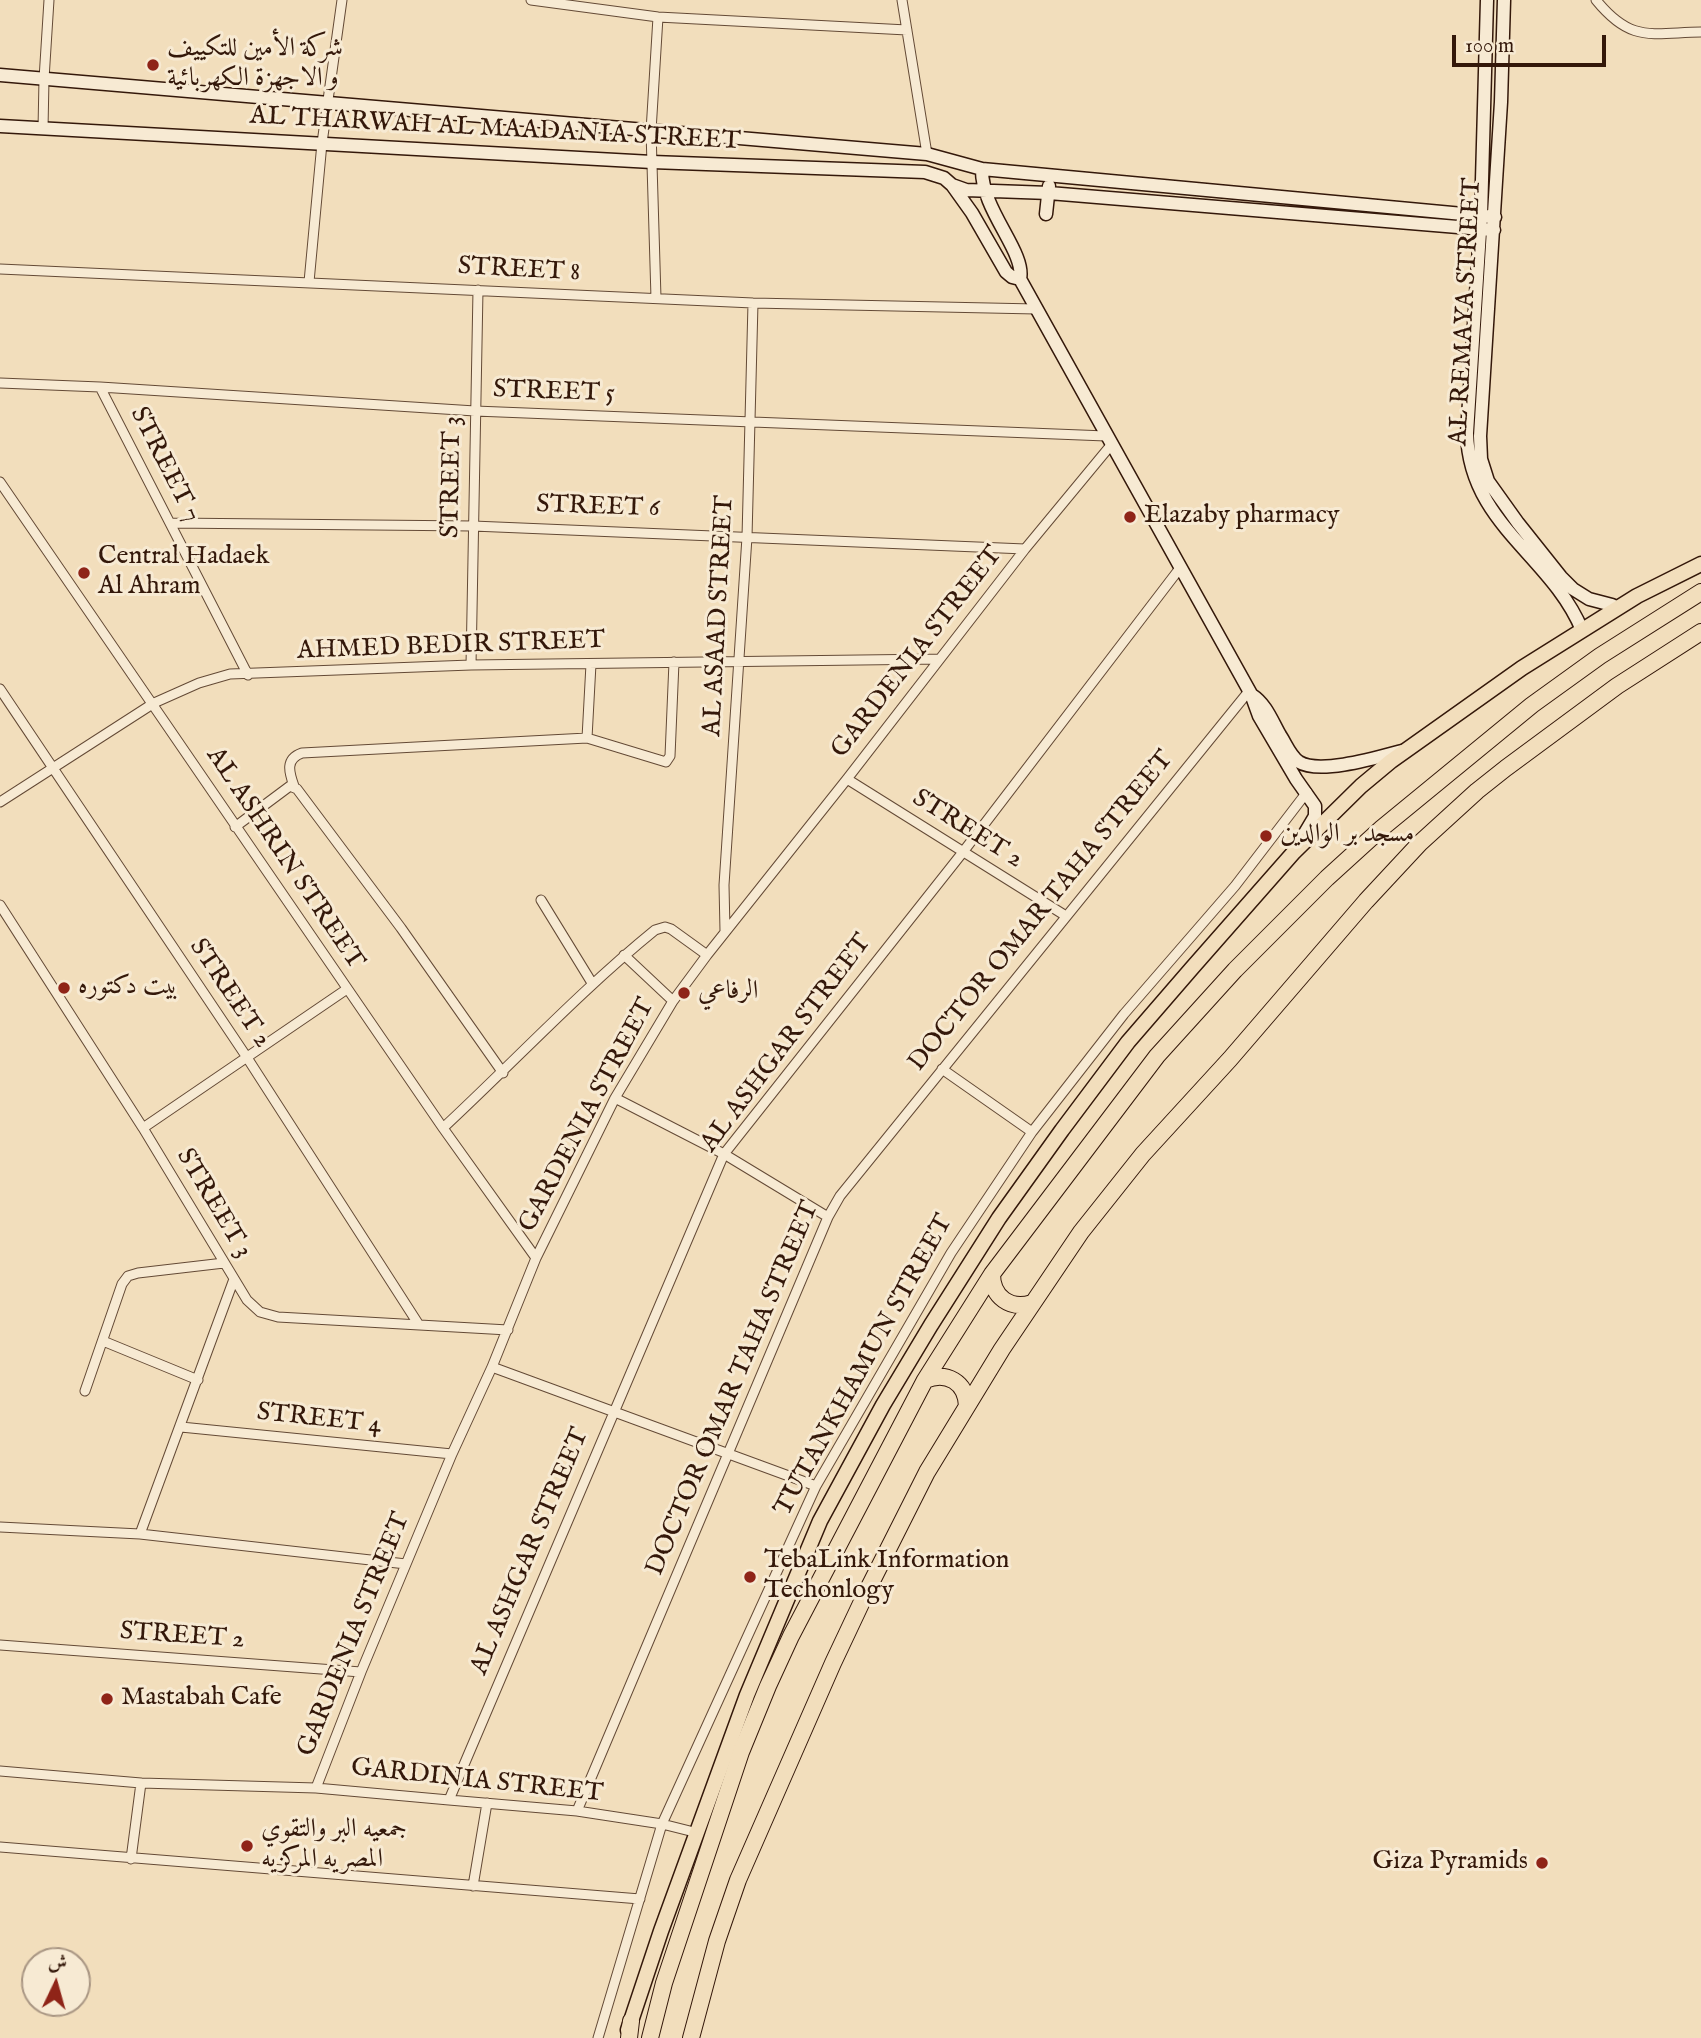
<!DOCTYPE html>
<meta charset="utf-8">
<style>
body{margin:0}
#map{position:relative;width:1701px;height:2038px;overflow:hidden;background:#f2debc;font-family:"IM FELL English",Amiri,serif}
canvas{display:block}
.north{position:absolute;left:21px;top:1947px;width:70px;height:70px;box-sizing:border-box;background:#f7ead3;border:2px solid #a99683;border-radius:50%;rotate:5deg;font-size:19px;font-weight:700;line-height:28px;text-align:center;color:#34180a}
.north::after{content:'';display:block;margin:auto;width:24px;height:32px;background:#8f2418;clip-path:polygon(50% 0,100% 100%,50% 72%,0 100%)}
.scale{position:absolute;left:1452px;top:35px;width:154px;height:32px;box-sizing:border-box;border:4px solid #34180a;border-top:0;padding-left:9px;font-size:21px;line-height:24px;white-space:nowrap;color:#34180a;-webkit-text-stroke:5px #f7ead3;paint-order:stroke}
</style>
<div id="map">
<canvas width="1701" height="2038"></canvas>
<div class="north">ش</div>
<div class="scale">100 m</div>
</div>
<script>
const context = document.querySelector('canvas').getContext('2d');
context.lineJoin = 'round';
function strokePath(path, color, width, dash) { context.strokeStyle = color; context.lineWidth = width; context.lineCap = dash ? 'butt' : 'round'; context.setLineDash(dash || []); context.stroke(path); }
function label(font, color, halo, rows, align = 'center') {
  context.font = font + ' "IM FELL English",Amiri,serif'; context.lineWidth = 6; context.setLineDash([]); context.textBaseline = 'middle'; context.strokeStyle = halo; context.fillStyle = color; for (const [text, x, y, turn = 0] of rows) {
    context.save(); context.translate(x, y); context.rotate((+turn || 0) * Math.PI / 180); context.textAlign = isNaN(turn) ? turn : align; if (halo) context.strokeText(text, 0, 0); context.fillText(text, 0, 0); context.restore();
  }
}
const street = new Path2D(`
 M531,0l127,17 249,13
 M902,0l25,154
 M1596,0c35,43 54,33 105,32
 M43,129l1,-50 5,-79
 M0,269l753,34 283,6
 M309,282l13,-139 20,-143
 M656,298l-5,-167 7,-114
 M0,383l100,4 375,24 631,25
 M100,387l148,288
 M0,482l443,646 93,130
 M170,523l303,3 552,23
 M471,665l7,-375
 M0,689l246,367 173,269
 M587,738l4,-74
 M847,779l219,137
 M294,786c-5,-14 -9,-27 8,-33l285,-15 79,24 4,-6 4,-94
 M0,802l154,-99 45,-20 31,-9 241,-9 467,-6
 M235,827l55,-41 7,3 104,139 102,145
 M541,900l51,83
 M0,905l143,223 104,172 13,12 18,5 230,13
 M725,931l-1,-46 23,-348 6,-234
 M624,955l49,46
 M942,1069l90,63
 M615,1098l109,56 104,63
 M143,1128l204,-139
 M443,1128c71,-66 137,-137 212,-198l10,-3 6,2 36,26
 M103,1341l95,39
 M492,1367l324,119
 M85,1391l37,-107 6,-8 10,-3 86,-10
 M181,1427l271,27
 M0,1527l140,7 266,30
 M140,1534l94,-255
 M0,1645l361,27
 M0,1771l141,12 175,5 133,12 128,11 85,13 36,9
 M316,1788l45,-116 91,-218 40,-87 44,-109 79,-160 58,-97 34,-46 140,-176 178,-230 86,-104
 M449,1800l275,-646 239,-302 217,-284
 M577,1811l251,-594 12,-21 409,-505
 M0,1847l640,52
 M131,1859l10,-76
 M473,1886l14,-83
 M598,2038l64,-214 154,-338 135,-233 81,-121 92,-118 111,-128 72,-94`);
const secondary = new Path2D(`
 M1487,0l-6,216 -14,217c2,91 84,122 115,197
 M1504,0l-3,102 -21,334 1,23 7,22 30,42 43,54 12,12 16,10 23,6 6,3
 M0,75l927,79 55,15 513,48
 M0,126l652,36 273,10 19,6 8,7 14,5 83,3 445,37
 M982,169c-1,41 44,83 38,110l231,415 8,22 37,63 19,27v10l-19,32
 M952,185l20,28 34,59 6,5 8,2
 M1046,214l3,-28
 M1252,695c14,9 20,26 28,40 6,9 10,21 19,27 21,13 80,-5 103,-11`);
const primary = new Path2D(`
 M628,2030l33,-99 86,-236 73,-174 63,-116 48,-80 68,-107 63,-88 66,-88 64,-74 102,-116 67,-66 30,-25 131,-93 115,-72 64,-32`);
const highway = new Path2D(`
 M992,1274c0,23 18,36 40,29
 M925,1380c22,-9 41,2 42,26
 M629,2038l2,-17
 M650,2038l14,-55 77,-231 27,-66 23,-50 134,-256 67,-106 165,-218 78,-86 92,-92 55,-50 150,-123 68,-49 101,-64
 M691,2038l26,-97 21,-61 95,-217 33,-70 61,-121 75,-123 79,-117 62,-78 87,-95 136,-158 54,-58 57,-52 29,-23 111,-82 84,-54`);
const markers = [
 [153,65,7,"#8f2418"],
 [1130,517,7,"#8f2418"],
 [84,573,7,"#8f2418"],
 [1266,836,7,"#8f2418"],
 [64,988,7,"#8f2418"],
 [684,993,7,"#8f2418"],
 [750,1577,7,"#8f2418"],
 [107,1699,7,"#8f2418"],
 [247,1846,7,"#8f2418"],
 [1542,1863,7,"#8f2418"]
];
const poiNames = [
 ["شركة الأمين للتكييف",167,50],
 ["و الاجهزة الكهربائية",167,80],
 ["Elazaby pharmacy",1144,517],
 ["Central Hadaek",98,558],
 ["Al Ahram",98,588],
 ["مسجد بر الوالدين",1280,836],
 ["بيت دكتوره",78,988],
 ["الرفاعي",698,993],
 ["TebaLink Information",764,1562],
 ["Techonlogy",764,1592],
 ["Mastabah Cafe",121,1699],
 ["جمعيه البر والتقوي",261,1831],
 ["المصريه المركزيه",261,1861],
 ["Giza Pyramids",1528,1863,"right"]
];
const streetNames = [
 ["AL THARWAH AL MAADANIA STREET",495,130,3],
 ["STREET 8",519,271,3],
 ["AL REMAYA STREET",1467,312,-87],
 ["STREET 5",554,393,2],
 ["STREET 7",164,465,63],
 ["STREET 3",453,477,-89],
 ["STREET 6",598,508,2],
 ["AL ASAAD STREET",720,616,-87],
 ["AHMED BEDIR STREET",451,647,-2],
 ["GARDENIA STREET",918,653,-52],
 ["STREET 2",967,830,32],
 ["AL ASHRIN STREET",284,859,56],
 ["DOCTOR OMAR TAHA STREET",1042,912,-51],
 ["STREET 2",229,994,56],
 ["AL ASHGAR STREET",787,1044,-53],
 ["GARDENIA STREET",588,1116,-62],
 ["STREET 3",213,1204,59],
 ["TUTANKHAMUN STREET",865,1366,-61],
 ["DOCTOR OMAR TAHA STREET",734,1389,-67],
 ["STREET 4",319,1420,6],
 ["AL ASHGAR STREET",531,1552,-67],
 ["GARDENIA STREET",355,1635,-68],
 ["STREET 2",182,1637,4],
 ["GARDINIA STREET",477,1782,6]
];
strokePath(street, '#644a36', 11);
strokePath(secondary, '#34180a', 15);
strokePath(primary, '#34180a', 17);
strokePath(highway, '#34180a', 18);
strokePath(street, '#f7ead3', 9);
strokePath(secondary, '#f7ead3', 12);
strokePath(primary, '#f2debc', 14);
strokePath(highway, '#f2debc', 16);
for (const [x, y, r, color] of markers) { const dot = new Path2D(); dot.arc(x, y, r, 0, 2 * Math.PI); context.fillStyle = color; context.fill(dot); strokePath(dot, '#f7ead3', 2.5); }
label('26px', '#34180a', '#f7ead3', poiNames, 'left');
label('26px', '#34180a', '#f7ead3', streetNames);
</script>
